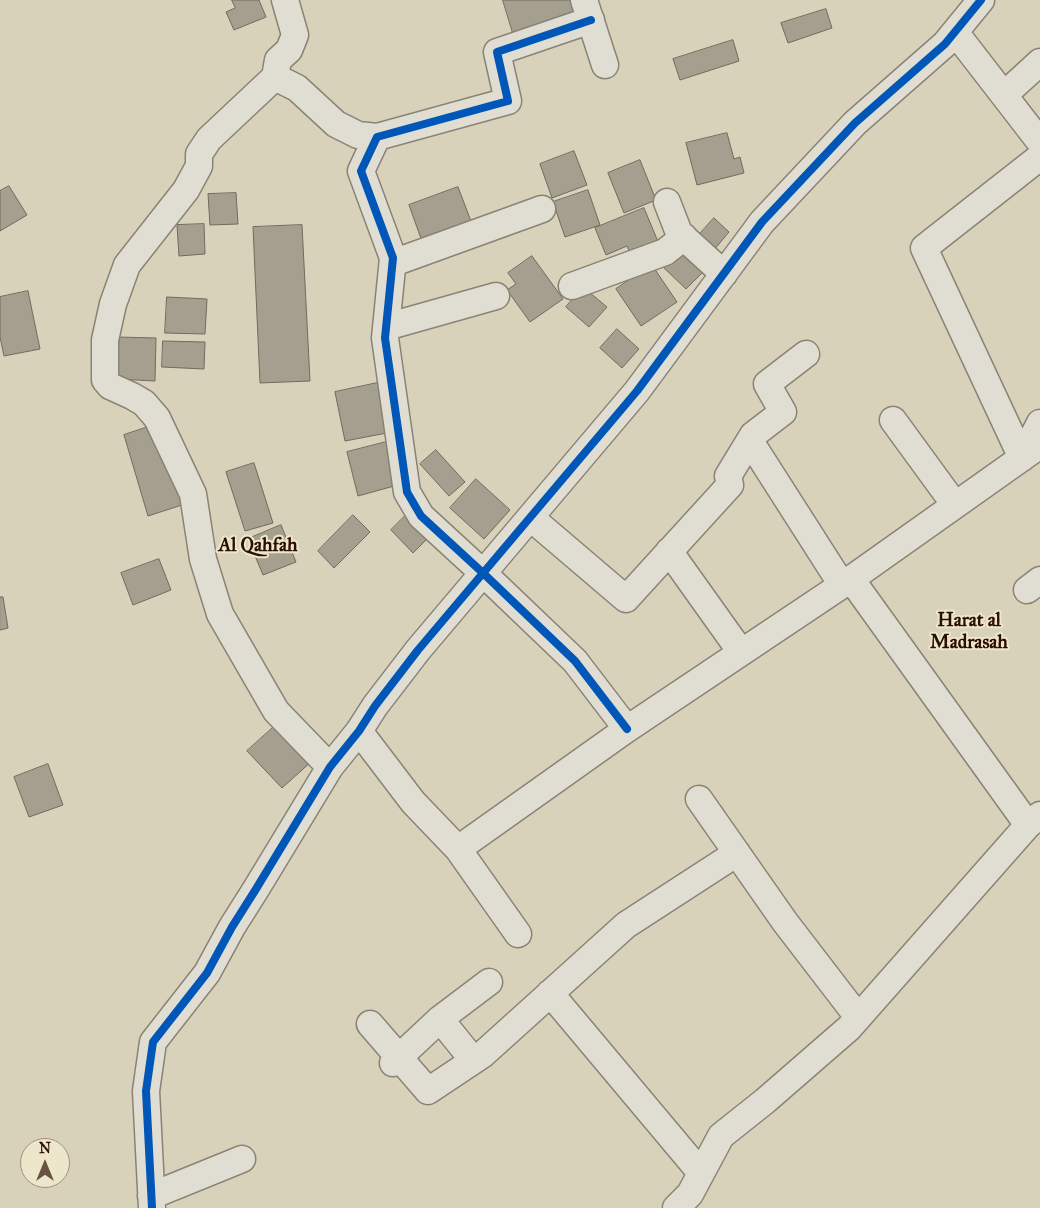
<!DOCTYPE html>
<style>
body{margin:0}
#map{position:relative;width:1040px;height:1208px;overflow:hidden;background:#d8d2bb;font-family:"IM FELL Great Primer",serif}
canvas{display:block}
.north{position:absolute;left:20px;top:1138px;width:50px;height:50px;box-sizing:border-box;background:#eee6ca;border:1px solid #a0907a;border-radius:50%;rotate:0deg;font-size:14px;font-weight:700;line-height:20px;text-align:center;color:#2a0f03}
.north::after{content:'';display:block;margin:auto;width:18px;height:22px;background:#675343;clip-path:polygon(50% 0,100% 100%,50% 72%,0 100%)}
</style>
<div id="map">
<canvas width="1040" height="1208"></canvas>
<div class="north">N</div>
</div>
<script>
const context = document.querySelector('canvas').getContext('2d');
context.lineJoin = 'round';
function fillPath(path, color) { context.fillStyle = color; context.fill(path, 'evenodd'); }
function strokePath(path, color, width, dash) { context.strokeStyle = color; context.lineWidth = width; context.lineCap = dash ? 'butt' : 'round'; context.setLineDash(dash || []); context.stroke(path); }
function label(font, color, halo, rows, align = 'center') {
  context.font = font + ' "IM FELL Great Primer",serif'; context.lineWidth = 4; context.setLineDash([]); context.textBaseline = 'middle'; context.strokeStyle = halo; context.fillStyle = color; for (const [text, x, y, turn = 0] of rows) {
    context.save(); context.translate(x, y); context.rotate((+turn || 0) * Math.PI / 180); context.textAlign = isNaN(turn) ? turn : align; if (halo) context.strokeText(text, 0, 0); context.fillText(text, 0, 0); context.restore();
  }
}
const building = new Path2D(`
 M232,0h27l7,17 -32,13 -8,-18 9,-4z
 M503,0h67l5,15 -62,18z
 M826,9l6,19 -44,15 -7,-20z
 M733,40l6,21 -59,19 -7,-21z
 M727,133l7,26 6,-2 4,16 -47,12 -11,-42z
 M574,151l13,34 -35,13 -12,-34z
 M640,160l16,40 -32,13 -16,-40z
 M9,186l18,29 -27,16v-40z
 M458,187l16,42 -50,18 -15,-42z
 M588,190l12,35 -35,12 -12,-35z
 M236,193l2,31 -28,1 -2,-31z
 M644,208l15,36 -28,11 -4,-9 -21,9 -11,-27z
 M714,218l15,14 -15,18 -16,-14z
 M204,224l1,30 -26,2 -2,-31z
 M302,225l8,156 -50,2 -7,-156z
 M681,248l24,22 -19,19 -23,-22z
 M532,256l31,43 -33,23 -23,-32 9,-6 -8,-11z
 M652,265l25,37 -36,24 -25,-37z
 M583,287l24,20 -18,20 -23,-20z
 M28,291l12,58 -36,7 -4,-19v-40z
 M167,297l40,2 -2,35 -40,-1z
 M617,329l22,20 -17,19 -22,-20z
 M117,337l39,1 -1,43 -39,-2z
 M163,341l42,1 -1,27 -42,-2z
 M382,382l10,50 -47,9 -10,-49z
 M157,424l25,81 -34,11 -24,-81z
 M394,440l11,43 -47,13 -11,-44z
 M436,450l29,32 -16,14 -29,-32z
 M254,463l19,60 -28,8 -19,-59z
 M476,479l34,31 -26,29 -34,-31z
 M411,510l22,23 -20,20 -22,-23z
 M353,515l17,17 -36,36 -16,-17z
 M281,525l15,37 -33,13 -15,-36z
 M159,559l12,31 -38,15 -12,-32z
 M0,597h3l5,31 -8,2z
 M277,724l35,37 -30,27 -35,-37z
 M48,764l15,41 -34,12 -15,-40z`);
const minor = new Path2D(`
 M285,0l10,35 -6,15 -11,10 -3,17 -66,62 -10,15v12l-13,24 -59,75 -14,39 -8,36v40l5,6 22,10 12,7 13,15 36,76 10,65 17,55 56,97 54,56
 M584,0l21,65
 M591,20l-94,32 11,49 -131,36 -16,34 32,87 -8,80 22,154 14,24 62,57 92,88 52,68
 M955,32l85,110
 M275,77l22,11 39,36 22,11 19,2
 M1004,95l36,-33
 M667,202l12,31 45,41
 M393,263l149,-54
 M572,286l93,-34 19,-15
 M386,327l110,-31
 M893,420l62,85
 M750,441l92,144
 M1022,458l-98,-210 116,-91
 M1022,458l18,-35
 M531,518l95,81 104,-114 -2,-9 25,-41 30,-23 -16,-28 39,-30
 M669,551l72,101
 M851,579l177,246
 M1027,590l13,-10
 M359,731l54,71 45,47 60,85
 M699,799l86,123 73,95
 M458,849l169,-120 224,-150 189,-134
 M550,993l151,180
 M440,1019l33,41
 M370,1024l58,67 54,-36 144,-130 111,-72
 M393,1063l47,-44 49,-37
 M151,1196l91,-37
 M152,1208l-6,-117 7,-49 54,-69 25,-46 24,-38 74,-122 29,-36 16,-25 43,-56 219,-259 125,-169 93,-99 90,-79 36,-44
 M676,1208l14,-14 31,-58 44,-35 84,-73 179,-203 12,-10`);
const cycleway = new Path2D(`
 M591,20l-94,32 11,49 -131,36 -16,34 32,87 -8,80 22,154 14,24 62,57 92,88 52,68
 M152,1208l-6,-117 7,-49 54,-69 25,-46 24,-38 74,-122 29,-36 16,-25 43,-56 219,-259 125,-169 93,-99 90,-79 36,-44`);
const districtNames = [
 ["Al Qahfah",258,546],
 ["Harat al",969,621],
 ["Madrasah",969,643]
];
fillPath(building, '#a59f8f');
strokePath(building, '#716a5d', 1);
strokePath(minor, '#8a8375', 29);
strokePath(minor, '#e0ded2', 26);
strokePath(cycleway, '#0057b8', 8);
label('bold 19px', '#2a0f03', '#eee6ca', districtNames);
</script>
